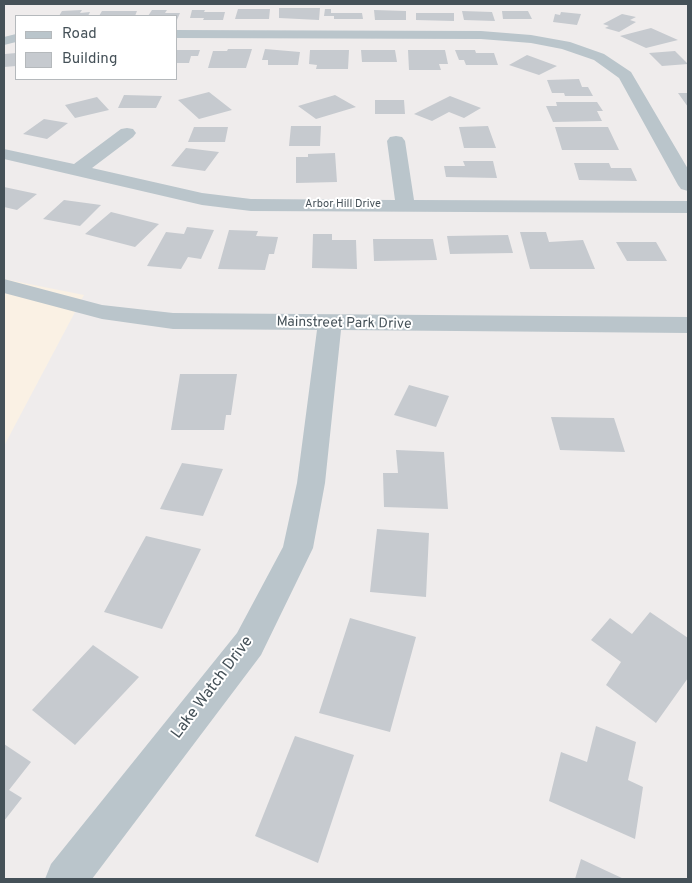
<!DOCTYPE html>
<style>
body{margin:0}
#map{position:relative;width:692px;height:883px;overflow:hidden;background:#efecec;font-family:Overpass,sans-serif}
canvas{display:block}
.frame{position:absolute;inset:0;border:5px solid #455158;pointer-events:none}
.legend{position:absolute;left:15px;top:15px;width:162px;height:65px;box-sizing:border-box;background:#fff;border:1px solid #b5b9bc;margin:0;padding:6px 9px;list-style:none;font-size:15px;color:#455158}
.legend li{display:flex;align-items:center;gap:10px;height:25px}
.legend b{width:25px;border:1px solid #b5b9bc}
</style>
<div id="map">
<canvas width="692" height="883"></canvas>
<div class="frame"></div>
<ul class="legend">
<li><b style="height:6px;background:#bac5cb"></b>Road</li>
<li><b style="height:14px;background:#c6cacf"></b>Building</li>
</ul>
</div>
<script>
const context = document.querySelector('canvas').getContext('2d');
context.lineJoin = 'round';
function fillPath(path, color) { context.fillStyle = color; context.fill(path, 'evenodd'); }
function label(font, color, halo, rows, align = 'center') {
  context.font = font + ' Overpass,sans-serif'; context.lineWidth = 4; context.setLineDash([]); context.textBaseline = 'middle'; context.strokeStyle = halo; context.fillStyle = color; for (const [text, x, y, turn = 0] of rows) {
    context.save(); context.translate(x, y); context.rotate((+turn || 0) * Math.PI / 180); context.textAlign = isNaN(turn) ? turn : align; if (halo) context.strokeText(text, 0, 0); context.fillText(text, 0, 0); context.restore();
  }
}
const commercial = new Path2D(`
 M4,279l80,16 -80,151z`);
const building = new Path2D(`
 M279,8h41l-1,12 -40,-2z
 M238,9h32l-1,10h-34z
 M325,9h6v4h31l1,6h-29v-3h-10z
 M82,10l-2,3 10,-1 -2,4h-29l3,-5z
 M152,10h15l-2,3h15l-4,9v-6h-28z
 M192,10h13l-1,2h21l-2,8h-20l1,-2h-14z
 M374,10l32,1v9h-31z
 M102,11h35l-2,5h-36z
 M462,11l30,1 3,9 -31,-1z
 M502,11h26l4,8h-29z
 M561,12l20,2 -4,11 -24,-3 2,-8 5,1z
 M416,13h38v8l-38,-1z
 M622,14l14,3 -6,3 6,2 -17,10 -14,-4 4,-2 -6,-2z
 M651,28l27,12 -32,8 -26,-12z
 M228,49h24l-6,19h-38l5,-17h14z
 M265,49l35,3 -2,13h-30v-5h-6z
 M176,50h24l-2,6h-7l-2,7h-13z
 M310,50h39l-1,19h-32l1,-4 -8,-1z
 M361,50h34l2,12h-35z
 M408,50h37l3,14h-9l2,6h-32z
 M455,50h20l1,3h18l4,12h-32l-2,-5h-5z
 M675,51l13,13 -26,2 -13,-13z
 M16,53v13l-12,1 1,-13z
 M527,55l30,11 -18,9 -30,-10z
 M579,79l3,8h6l5,9h-28l-1,-3h-12l-5,-13z
 M209,92l23,18 -33,9 -21,-19z
 M678,93h10v14z
 M124,95l38,1 -6,12h-38z
 M335,95l21,12 -40,12 -18,-13z
 M450,96l31,12 -17,10 -15,-6 -17,9 -18,-7z
 M97,97l12,13 -34,8 -10,-13z
 M375,100h29l1,14h-30z
 M556,102h41l6,9h-6l5,10 -49,1 -7,-16h11z
 M44,119l24,4 -21,16 -24,-5z
 M291,126h30l-1,20h-31z
 M488,126l8,22h-32l-5,-21z
 M194,127h34l-3,15h-37z
 M555,127h53l11,23h-57z
 M186,148l33,4 -14,19 -34,-5z
 M335,153l2,29 -41,1v-26h12v-3z
 M463,161h30l4,17 -51,-1 -2,-11h21z
 M574,163h35l2,5h20l6,13 -58,-1z
 M4,187l33,7 -20,16 -13,-3z
 M64,200l37,5 -21,21 -37,-7z
 M111,212l48,12 -24,23 -50,-13z
 M187,227l27,3 -13,29 -13,-2 -7,12 -34,-3 19,-34 18,2z
 M229,230l29,1 -2,5 22,1 -4,17h-5l-4,16 -47,-1z
 M520,232h26l3,10 34,-2 12,29h-65z
 M313,234h19v6h24l1,29 -45,-1z
 M508,235l5,18 -63,1 -3,-18z
 M373,239h60l4,21 -63,1z
 M616,242h40l11,19h-40z
 M180,374h57l-6,41h-5l-2,15h-53z
 M409,385l40,11 -13,31 -42,-12z
 M551,417l63,1 11,34 -65,-2z
 M396,450l48,2 4,57 -64,-2 -1,-34h15z
 M182,463l41,6 -20,47 -43,-7z
 M377,529l52,4 -3,64 -56,-5z
 M146,536l55,13 -39,80 -58,-17z
 M650,612l38,26v40l-32,45 -50,-38 15,-23 -30,-22 19,-22 22,16z
 M350,618l66,19 -26,95 -71,-19z
 M93,645l46,32 -64,68 -43,-35z
 M596,726l40,16 -8,38 15,7 -8,52 -86,-38 12,-49 26,10z
 M295,736l59,19 -36,108 -63,-27z
 M4,744l27,18 -22,28 13,8 -18,23z
 M581,859l43,20h-49z`);
const minor = new Path2D(`
 M176,30l305,1 50,4 39,7 34,12 27,18 57,97v22l-7,-2 -3,-4 -59,-107 -25,-18 -32,-11 -31,-6 -50,-4 -305,-1z
 M16,34v8l-12,3v-8z
 M127,128l6,1 3,4 -3,4 -41,31 110,25 49,6 144,1 -8,-59 3,-4 6,-1 6,1 3,4 9,59 274,1v12l-437,-2 -49,-6 -198,-46v-10l70,15 47,-35z
 M4,279l98,26 71,8 515,4v16l-347,-3 -16,153 -12,65 -52,107 -169,224h-47l6,-15 186,-231 46,-86 14,-64 20,-153 -144,-1 -71,-10 -98,-26z`);
const farStreetnames = [
 ["Arbor Hill Drive",343,205]
];
const streetNames = [
 ["Mainstreet Park Drive",344,324,1]
];
const nearStreetnames = [
 ["Lake Watch Drive",213,688,-53]
];
fillPath(commercial, '#faf1e4');
fillPath(building, '#c6cacf');
fillPath(minor, '#bac5cb');
label('11px', '#455158', '#fff', farStreetnames);
label('14px', '#455158', '#fff', streetNames);
label('16px', '#455158', '#fff', nearStreetnames);
</script>
